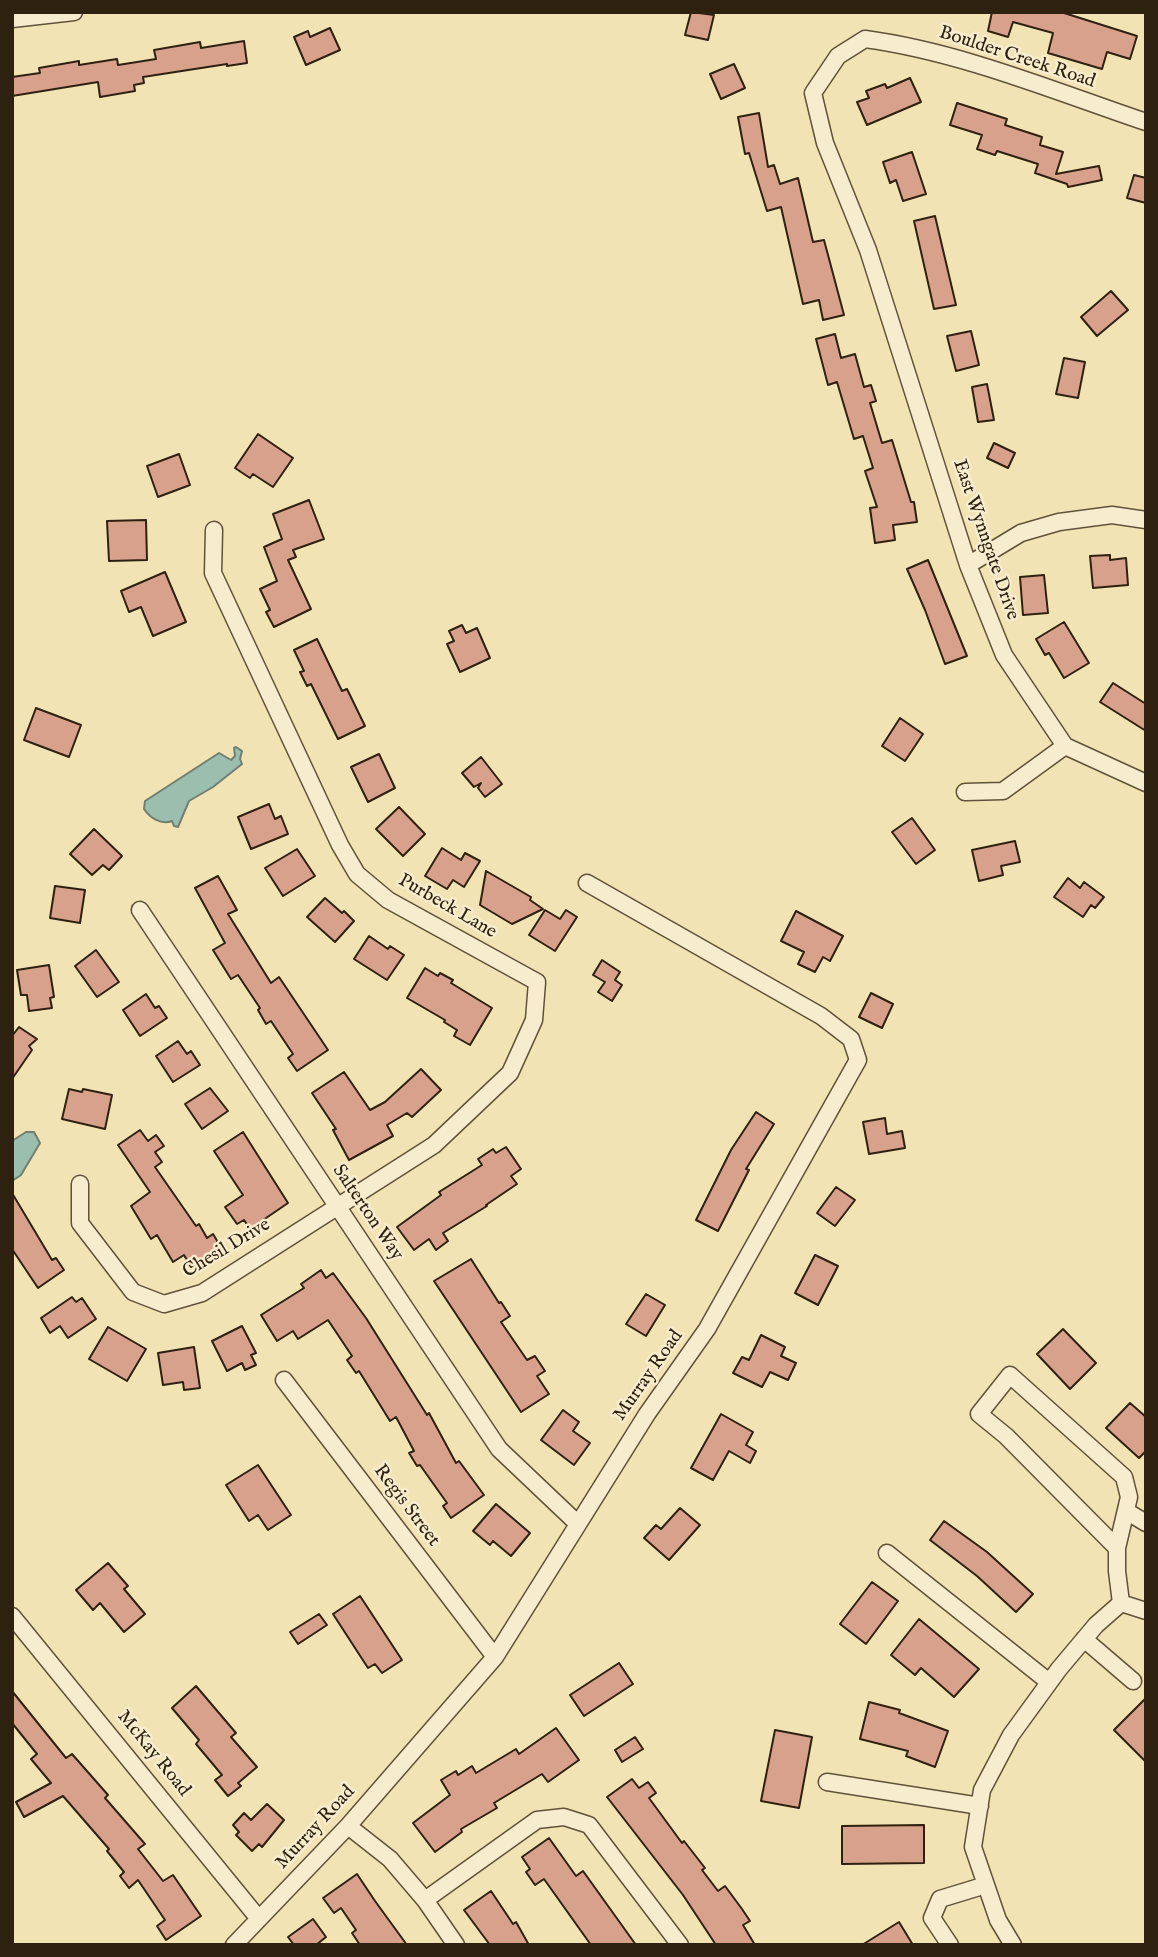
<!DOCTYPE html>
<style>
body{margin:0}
#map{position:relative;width:1158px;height:1957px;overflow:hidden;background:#f2e3b4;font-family:"IM FELL English",serif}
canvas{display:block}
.frame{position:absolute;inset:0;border:14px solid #2f2110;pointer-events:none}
</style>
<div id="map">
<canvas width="1158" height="1957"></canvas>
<div class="frame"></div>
</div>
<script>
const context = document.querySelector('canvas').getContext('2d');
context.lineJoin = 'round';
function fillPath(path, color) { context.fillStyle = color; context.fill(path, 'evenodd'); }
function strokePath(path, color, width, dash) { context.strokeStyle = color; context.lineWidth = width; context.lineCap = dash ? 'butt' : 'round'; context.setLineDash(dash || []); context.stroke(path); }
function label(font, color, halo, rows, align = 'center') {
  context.font = font + ' "IM FELL English",serif'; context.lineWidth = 5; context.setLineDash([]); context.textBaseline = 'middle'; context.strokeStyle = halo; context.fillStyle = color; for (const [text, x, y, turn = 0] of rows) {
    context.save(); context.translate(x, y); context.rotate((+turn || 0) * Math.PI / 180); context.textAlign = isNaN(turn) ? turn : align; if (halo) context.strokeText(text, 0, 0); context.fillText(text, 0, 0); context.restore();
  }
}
const water = new Path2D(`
 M236,747l6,4 -2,8 2,5 -29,23 -24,14 -11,26 -4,-1 -2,-5c-11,4 -22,-3 -28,-12l1,-8 74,-48 12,7 4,-4 -1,-8z
 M26,1132h8l6,11 -19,32 -9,6v-40z`);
const building = new Path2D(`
 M691,12l23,3 -6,25 -23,-5z
 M992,12h69l76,24 -7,23 -23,-7 -5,17 -54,-16 5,-20 -40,-11 -5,15 -20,-6z
 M330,28l10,22 -34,15 -12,-28 14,-6 2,6z
 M244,41l3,22 -20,3v-2l-84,13 1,6 -10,2 1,6 -35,6 -2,-15 -86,14v-19l28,-4 -1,-5 40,-7v4l38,-6 1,6 38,-6 -2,-9 46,-8 1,6z
 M734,64l11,24 -24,11 -11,-25z
 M910,78l11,24 -54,23 -10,-23 12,-4 -3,-7 19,-7 2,4z
 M957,103l50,16 -2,6 37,12 -2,8 23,7 -7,22 43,-8 3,14 -34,7 -1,-3 -32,-11 3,-9 -41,-13 -2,4 -18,-6 5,-14 -32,-10z
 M759,113l9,54 6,-2 6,19 18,-6 15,64 11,-2 20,75 -21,5 -4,-20 -16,4 -22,-97 -14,4 -18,-58 -4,1 -7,-37z
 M912,152l14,42 -23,7 -7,-21 -6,3 -7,-21z
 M1134,175l12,3v25l-19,-5z
 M935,216l21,89 -22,4 -20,-88z
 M1111,291l17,19 -31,26 -16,-19z
 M971,331l8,34 -23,6 -9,-35z
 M835,334l6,24 14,-4 9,33 7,-2 5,16 -6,2 12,40 10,-3 19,62h3l3,20 -24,3 2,15 -20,3 -5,-35 7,-1 -12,-36 8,-3 -10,-32 -9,3 -17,-57 -9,3 -12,-46z
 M1064,358l21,4 -7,36 -22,-4z
 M987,384l7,36 -16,2 -6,-35z
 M258,434l35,24 -20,29 -20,-13 -3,4 -15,-10z
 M994,443l21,10 -7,15 -21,-10z
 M179,454l11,31 -32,12 -11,-31z
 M309,500l15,39 -31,11 3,7 -8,3 23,49 -37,18 -8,-15 4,-2 -10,-21 17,-8 -13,-34 18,-8 -9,-25z
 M146,520l1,40 -38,1 -2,-40z
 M1110,555v5l16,-2 2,27 -35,3 -3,-32z
 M928,560l39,96 -22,8 -20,-54 -18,-41z
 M165,572l21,50 -33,14 -12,-29 -12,5 -8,-21z
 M1044,575l4,38 -25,2 -3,-38z
 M1064,622l25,41 -25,15 -15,-25 -4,2 -9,-16z
 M462,625l4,8 11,-5 13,30 -30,14 -13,-28 7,-3 -5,-10z
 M317,639l25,52 5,-2 18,37 -27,13 -27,-55 -4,2 -7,-14 4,-1 -10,-21z
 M1113,683l33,21v27l-46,-29z
 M36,708l45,17 -12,32 -45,-17z
 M900,718l23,16 -18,27 -23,-15z
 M379,754l16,34 -27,14 -17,-35z
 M481,757l21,27 -17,13 -7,-9 3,-5 -7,4 -12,-14z
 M269,804l6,15 6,-3 7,18 -37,15 -13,-32z
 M399,807l26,27 -22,22 -27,-27z
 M912,818l23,32 -19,14 -24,-32z
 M94,829l28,27 -13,14 -6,-5 -11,10 -22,-21z
 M1015,841l5,21 -19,4 2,9 -24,6 -7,-31z
 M442,848l19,12 4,-7 15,8 -16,26 -11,-7 -6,9 -22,-13z
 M297,849l18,27 -32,20 -18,-28z
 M486,871l45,26 -1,3 13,9 -31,15 -32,-19z
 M218,876l19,34 -9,4 43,69 8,-6 49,73 -31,21 -9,-13 5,-4 -22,-33 -5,3 -8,-14 2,-2 -22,-33 -7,4 -18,-29 12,-7 -30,-55z
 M1068,878l12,10 4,-6 20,15 -9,11 -4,-3 -8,12 -29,-20z
 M55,886l30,4 -5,33 -30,-5z
 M325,898l17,15 2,-2 10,10 -19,21 -28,-25z
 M545,910l15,9 6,-9 11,7 -22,34 -26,-16z
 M796,911l47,25 -13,25 -7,-4 -8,15 -17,-8 6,-12 -23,-11z
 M369,936l19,13 2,-3 14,9 -17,25 -33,-21z
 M96,950l23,32 -22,15 -22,-31z
 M602,960l18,12 -5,8 7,5 -10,16 -14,-9 7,-10 -12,-7z
 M49,965l5,32 -4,1 2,10 -23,3 -2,-16h-6l-4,-25z
 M425,968l13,8 2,-3 13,7 -2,3 41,25 -22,37 -16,-9 3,-6 -13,-8 1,-2 -38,-22z
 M871,993l22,11 -11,24 -23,-11z
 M146,994l9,14 4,-2 8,12 -27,18 -17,-26z
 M19,1027l18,12 -8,7 3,4 -20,29v-43z
 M178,1041l9,13 4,-3 9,14 -27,17 -17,-26z
 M421,1069l20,21 -29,27 -5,-4 -20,12 6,11 -44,24 -16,-30 3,-1 -24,-36 32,-21 26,38 15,-8z
 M210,1088l18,23 -26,18 -17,-25z
 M69,1089l13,3 1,-3 29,6 -7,34 -43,-10z
 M756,1112l18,12 -28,45 3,1 -31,61 -22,-11 35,-70z
 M885,1118l2,16 15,-3 3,17 -36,6 -6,-32z
 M140,1130l8,11 8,-6 8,11 -9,6 7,10 -7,5 41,59 3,-2 8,14 6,-4 9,15 -31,18 -7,-12 -11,7 -16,-27 -6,4 -20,-33 19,-14 -32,-47z
 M243,1132l45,71 -38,26 -6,-9 -7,4 -12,-17 18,-12 -29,-44z
 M506,1147l15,22 -10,7 6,8 -31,21 1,1 -44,27 5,8 -12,9 -7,-11 -15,11 -17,-23 44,-32 -2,-3 43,-27 -4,-6 15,-10 3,4z
 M836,1187l19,13 -20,26 -18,-13z
 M12,1193l40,67 4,-2 8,12 -26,18 -26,-39z
 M815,1255l23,11 -20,39 -23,-12z
 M471,1259l28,44 2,-1 9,14 -9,6 26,38 8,-4 10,15 -8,5 12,18 -28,18 -87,-131z
 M321,1270l5,8 7,-5 33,45 61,97 2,-2 27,50 3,-2 25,34 -33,23 -8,-12 4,-3 -27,-38 -3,1 -8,-13 5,-2 -18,-34 -6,4 -31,-50 -3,2 -9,-13 5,-4 -24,-36 -30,19 -5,-8 -16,10 -16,-26 43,-27 -3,-4z
 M646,1294l19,11 -19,31 -20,-12z
 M72,1297l4,5 6,-4 14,21 -28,19 -8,-12 -10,7 -9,-15z
 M242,1326l14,27 -5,2 5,10 -11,5 -3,-7 -15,8 -15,-30z
 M108,1327l38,22 -19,32 -38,-22z
 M1063,1329l33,34 -26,26 -33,-35z
 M761,1335l24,12 -4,9 15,7 -8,17 -18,-8 -8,15 -29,-14 9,-16 7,3z
 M194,1347l6,41 -16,2 -1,-8 -20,3 -5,-32z
 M1130,1403l16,14v34l-7,7 -33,-30z
 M563,1410l16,12 -6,9 17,12 -16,22 -33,-25z
 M721,1414l32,18 -7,13 10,6 -6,12 -21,-12 -16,29 -22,-12z
 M258,1465l33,50 -23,15 -10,-15 -9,6 -23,-36z
 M496,1504l34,29 -19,23 -18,-15 -3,4 -17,-14z
 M680,1508l20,17 -31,35 -25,-22 12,-13 5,4z
 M944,1521l43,31 46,42 -17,18 -39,-36 -47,-36z
 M108,1563l20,23 -4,3 21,25 -21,18 -24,-29 -7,7 -17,-20z
 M872,1582l26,19 -32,43 -26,-20z
 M360,1596l42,64 -20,13 -7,-9 -7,4 -35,-54z
 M319,1614l8,11 -29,19 -8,-12z
 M919,1619l60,50 -25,28 -33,-29 -6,7 -24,-20z
 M619,1663l14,21 -49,32 -14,-21z
 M196,1686l40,47 -5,4 26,30 -19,16 3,3 -13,10 -13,-16 7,-5 -26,-31 3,-4 -27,-32z
 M12,1691l54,67 6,-4 36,41 -3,3 40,46 -7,5 25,32 10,-6 28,41 -35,24 -9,-14 8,-6 -27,-40 -9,8 -9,-12 4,-4 -17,-21 2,-2 -46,-53 -39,21 -8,-15 35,-19 -20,-24 6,-5 -25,-31z
 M1146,1698v64l-32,-32z
 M869,1702l31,8 -1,3 49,18 -13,36 -29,-11 2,-5 -48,-12z
 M556,1728l23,32 -31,22 -6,-8 -48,29 3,5 -36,21 1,3 -27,20 -22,-29 37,-28 -9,-15 15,-9 2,4 14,-9 4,7 40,-24 3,5z
 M775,1730l37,7 -13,71 -38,-7z
 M635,1737l8,12 -21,13 -7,-12z
 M632,1779l7,9 9,-6 8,11 -7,5 33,45 2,-2 21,27 -3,2 16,21 7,-5 17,23 8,12 -7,4 12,20h-39l-33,-50 -76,-98z
 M267,1804l17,16 -22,27 -3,-3 -7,7 -16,-16 3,-3 -6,-7 11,-12 7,7z
 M924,1825v38l-82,1v-38z
 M549,1838l27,38 7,-5 53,74h-45l-47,-66 -9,6 -9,-13 4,-3 -8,-12z
 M357,1874l18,27 32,44h-47l-8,-12 4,-3 -15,-22 -7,5 -11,-15z
 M491,1891l22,33 3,-2 13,23h-39l-26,-35z
 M313,1919l13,18 -10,8h-22l-6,-8z
 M899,1922l14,23h-51z`);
const minor = new Path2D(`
 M12,19l62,-7
 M1146,122c-92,-31 -185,-70 -281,-83l-27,17 -25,37 12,50 43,107 100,315 36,90 61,91 81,37
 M968,565l53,-32 38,-11 53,-7 34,5
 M965,792l38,-1 62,-45
 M140,910l359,539 79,75
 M80,1184v39l53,69 31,12 38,-11 232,-148 76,-72 24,-53 3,-38 -149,-82 -31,-26 -17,-29 -127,-272 1,-43
 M284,1380l211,277
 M1126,1511l20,12
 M1117,1548l-111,-112 -27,-22 31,-39 114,102 5,20 -12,51v23l4,32 25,8
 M887,1553l162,129
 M12,1616l247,303
 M1084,1639l49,42
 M827,1782l153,24
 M348,1826l42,33 35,41 31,45
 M425,1900l112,-80 27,-3 25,8 91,120
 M234,1945l114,-119 147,-169 152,-243 60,-85 151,-269 -7,-21 -30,-23 -234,-133
 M950,1945l-18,-27 8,-19 46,-14
 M1013,1945l-15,-25 -25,-73 9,-57 29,-55 48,-66 37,-44 25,-22`);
const streetNames = [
 ["Boulder Creek Road",1017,58,18],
 ["East Wynngate Drive",985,540,71],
 ["Purbeck Lane",447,907,30],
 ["Salterton Way",367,1213,56],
 ["Chesil Drive",227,1249,-31],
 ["Murray Road",649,1376,-55],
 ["Regis Street",406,1506,53],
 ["McKay Road",153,1754,51],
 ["Murray Road",316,1828,-47]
];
fillPath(water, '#9bbeaf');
strokePath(water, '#707f6f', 2);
fillPath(building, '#d8a18b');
strokePath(building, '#2f2110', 2);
strokePath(minor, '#605239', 19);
strokePath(minor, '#f7edce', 16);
label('19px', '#2f2110', '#f7edce', streetNames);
</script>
